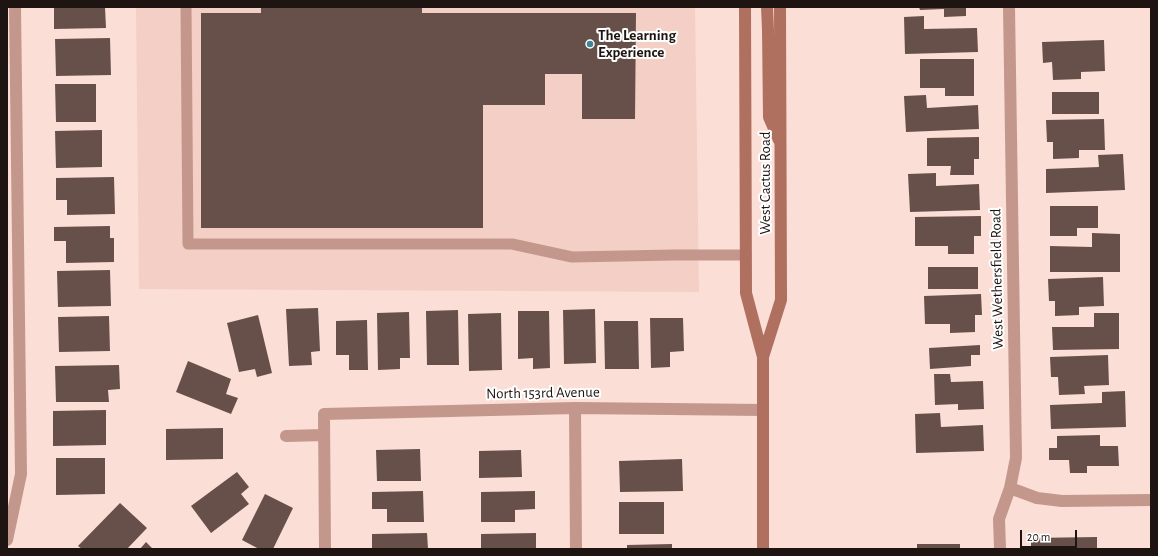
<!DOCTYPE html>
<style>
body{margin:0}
#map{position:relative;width:1158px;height:556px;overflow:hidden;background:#fbded6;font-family:"Alegreya Sans",sans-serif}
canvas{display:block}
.frame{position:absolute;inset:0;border:8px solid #1e1411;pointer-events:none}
.scale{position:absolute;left:1020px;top:530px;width:57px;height:18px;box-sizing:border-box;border:2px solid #1e1411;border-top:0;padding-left:5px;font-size:12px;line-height:14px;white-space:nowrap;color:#1e1411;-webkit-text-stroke:3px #fff;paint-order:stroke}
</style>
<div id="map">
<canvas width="1158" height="556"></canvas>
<div class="frame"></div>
<div class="scale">20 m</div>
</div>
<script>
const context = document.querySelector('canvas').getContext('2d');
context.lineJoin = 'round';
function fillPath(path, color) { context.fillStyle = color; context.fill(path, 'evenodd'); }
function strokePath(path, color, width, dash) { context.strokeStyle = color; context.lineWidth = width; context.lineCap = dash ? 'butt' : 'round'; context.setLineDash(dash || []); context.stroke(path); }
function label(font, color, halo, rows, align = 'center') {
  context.font = font + ' "Alegreya Sans",sans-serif'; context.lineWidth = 4; context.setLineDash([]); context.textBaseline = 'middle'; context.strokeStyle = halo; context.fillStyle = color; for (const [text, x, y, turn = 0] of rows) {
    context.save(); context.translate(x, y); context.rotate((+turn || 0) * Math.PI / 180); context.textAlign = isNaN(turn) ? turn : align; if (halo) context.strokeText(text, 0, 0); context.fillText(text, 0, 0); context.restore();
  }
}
const built = new Path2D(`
 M136,7h559l4,285 -560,-3z`);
const building = new Path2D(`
 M54,7h51l1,21 -52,1z
 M261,7h161v6h214l-1,106h-53v-45h-37v31h-62v123h-282v-215h60z
 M919,7h47v9l-22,1v-8l-24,1z
 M924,16v13l53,-1 1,24 -73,2 -1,-37z
 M110,38l1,37 -55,1 -1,-37z
 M1104,40l1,31 -24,1v7l-28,1 -1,-18 -9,1 -1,-21z
 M920,59h54v37h-29v-8h-25z
 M55,84h41v38h-40z
 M1052,92h47v22h-47z
 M926,95l1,13 51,-3 1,24 -73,3 -2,-36z
 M1104,119l1,31h-26v8l-26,1v-17h-6l-1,-22z
 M102,130v37l-46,1 -1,-37z
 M979,137v22h-5v16h-24l1,-9h-24v-28z
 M1123,154l2,36 -79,3v-24l53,-2 -1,-12z
 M936,173v13l43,-2 1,26 -70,2 -2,-38z
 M114,177l1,37 -48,1v-15h-11v-22z
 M1050,206h48v22h-21v8h-27z
 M981,216v20h-7v18h-26v-8h-33v-29z
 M110,226v12h4v24l-48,1v-22h-12v-14z
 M1092,233l28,1v38h-70v-26l42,1z
 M928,267h50v22h-50z
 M110,270l1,36 -53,1 -1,-36z
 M1103,277l1,29 -25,1v8l-24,1v-15h-6l-1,-22z
 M981,294l1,21h-7v17l-25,1v-9h-25l-1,-28z
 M318,308l2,43 -9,1 1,13 -23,1 -3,-57z
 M595,309l1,54 -32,1 -1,-54z
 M458,310l1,55h-32l-1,-54z
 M518,311h31l1,57 -17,1v-11l-15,1z
 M409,312l1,46h-10v11l-22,1 -1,-57z
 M501,313l1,57 -33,1 -1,-57z
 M1094,313h25v36l-66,1 -1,-23h42z
 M258,315l14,58 -15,4 -2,-8 -16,3 -12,-49z
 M109,316l1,35 -51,1 -1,-35z
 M650,318h33l1,33 -14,1v15l-19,1z
 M367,320l1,50h-19v-15h-13v-34z
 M604,321h34l1,48h-34z
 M980,345v10h-9v11l-41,3 -1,-21z
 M1108,355l1,30 -25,1 1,8 -26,1 -1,-18h-7l-1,-20z
 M188,361l43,18 -5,15 12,4 -7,16 -55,-22z
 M119,365l1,24 -12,1 1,12h-53l-1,-36z
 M934,374h16l1,8 32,-1 1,28 -26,1v-6l-23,1z
 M1125,391l1,36 -75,2 -1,-24 52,-2v-11z
 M106,410v35l-53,1v-35z
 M940,413l1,14 42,-2 1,26 -68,2 -1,-39z
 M223,428v31l-57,1v-31z
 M1100,435v11h18l1,20h-32v7h-17l-1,-13h-20v-12h8v-12z
 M420,449l1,32h-44l-1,-31z
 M521,450l1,27 -43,1v-27z
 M56,458h49v36l-49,1z
 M682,459l1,32 -63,1 -1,-31z
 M237,472l12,15 -8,7 8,10 -38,29 -20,-27z
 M423,491l1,31h-37v-13h-15v-17z
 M535,491v18l-20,1v12h-34v-30z
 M265,494l28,14 -20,41h-14l-17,-9z
 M619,502h45v32h-45z
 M120,503l27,25 -20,21h-45l-4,-3z
 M427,533l1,16h-56v-15z
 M536,533v16h-55v-15z
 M1097,537v12h-66v-11z
 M146,542l7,7h-13z
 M672,544v5h-45v-4z
 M917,544h43v5h-43z`);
const service = new Path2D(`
 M186,7l2,237h324l60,13 101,-2h73`);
const minor = new Path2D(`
 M575,408l1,141
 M286,436l38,-1
 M1010,488l27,10 25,3 89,-1
 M7,540l14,-66 -6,-467
 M325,549l-1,-135 251,-6 188,2
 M1000,549l-1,-30 11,-31 6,-30 -7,-451`);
const secondary = new Path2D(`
 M745,7l1,286 17,64v192
 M767,7l1,23 1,87 10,23
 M763,357l18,-57 -1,-293`);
const markers = [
 [590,44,4,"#408493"]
];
const poiNames = [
 ["The Learning",598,35],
 ["Experience",598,52]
];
const streetNames = [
 ["West Cactus Road",765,183,-90],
 ["West Wethersfield Road",997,279,-91],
 ["North 153rd Avenue",543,393,-1]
];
fillPath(built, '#f4cfc5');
fillPath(building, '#68504a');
strokePath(service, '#c3978c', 11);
strokePath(minor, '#c3978c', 12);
strokePath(secondary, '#af7060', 12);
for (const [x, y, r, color] of markers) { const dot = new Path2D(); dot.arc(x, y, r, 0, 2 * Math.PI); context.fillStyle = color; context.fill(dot); strokePath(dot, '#fff', 1.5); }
label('bold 15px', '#1e1411', '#fff', poiNames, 'left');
label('15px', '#1e1411', '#fff', streetNames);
</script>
